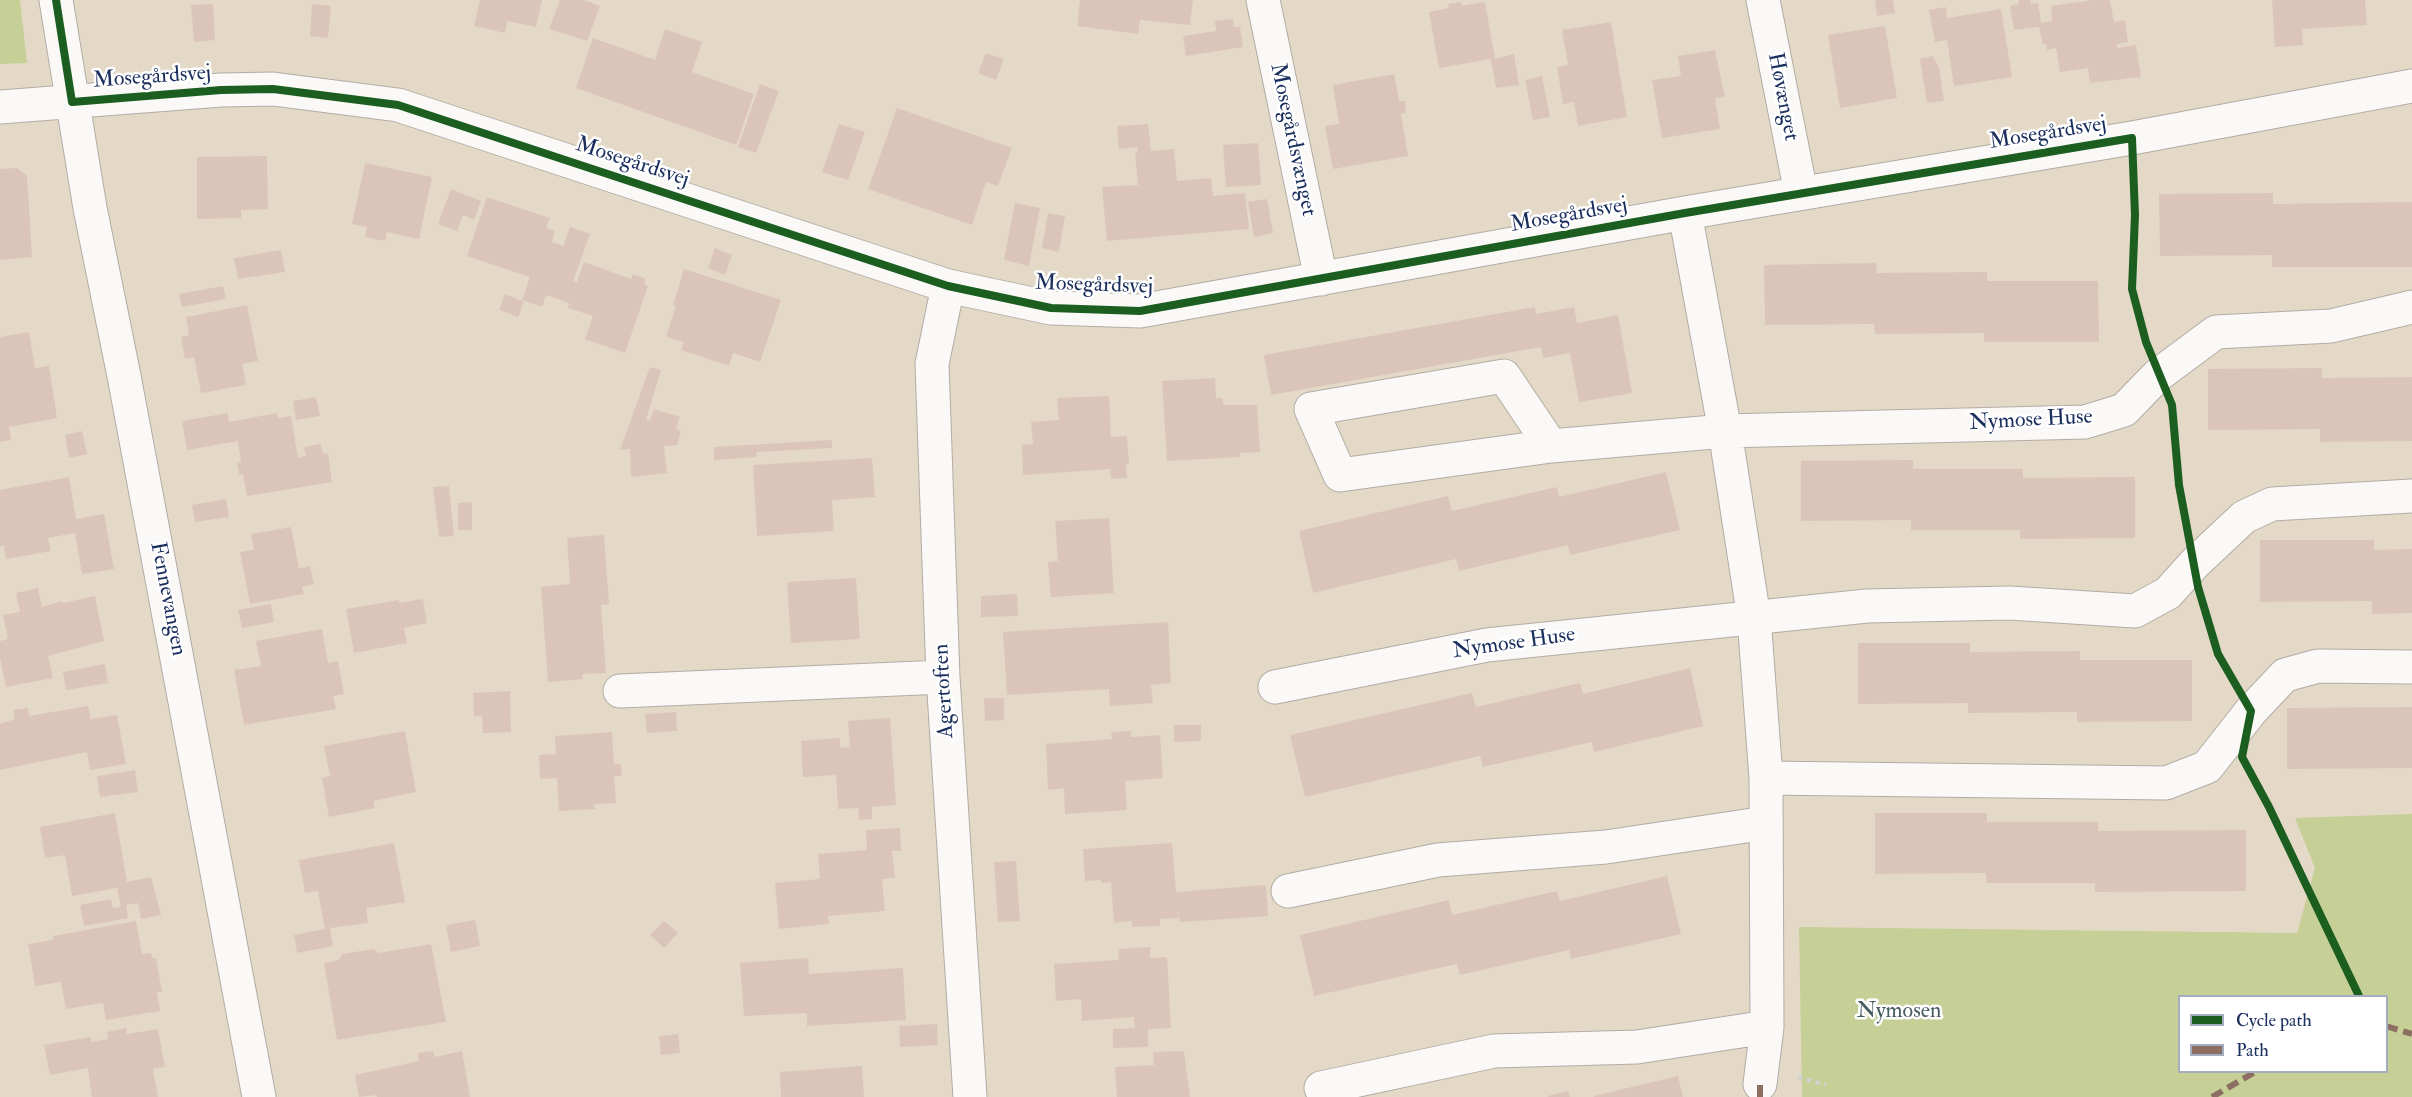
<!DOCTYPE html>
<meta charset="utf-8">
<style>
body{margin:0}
#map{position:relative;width:2412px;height:1097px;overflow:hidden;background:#e4d9c7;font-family:"IM FELL Double Pica",serif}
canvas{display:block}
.legend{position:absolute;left:2178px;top:995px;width:210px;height:78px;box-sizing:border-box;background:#fff;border:2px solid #a4acbf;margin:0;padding:8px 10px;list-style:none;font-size:18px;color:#1b2f5e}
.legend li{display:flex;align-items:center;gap:12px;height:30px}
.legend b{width:30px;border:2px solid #a4acbf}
</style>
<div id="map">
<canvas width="2412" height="1097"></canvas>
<ul class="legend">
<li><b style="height:8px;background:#1b5e20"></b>Cycle path</li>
<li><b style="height:8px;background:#8d6e63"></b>Path</li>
</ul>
</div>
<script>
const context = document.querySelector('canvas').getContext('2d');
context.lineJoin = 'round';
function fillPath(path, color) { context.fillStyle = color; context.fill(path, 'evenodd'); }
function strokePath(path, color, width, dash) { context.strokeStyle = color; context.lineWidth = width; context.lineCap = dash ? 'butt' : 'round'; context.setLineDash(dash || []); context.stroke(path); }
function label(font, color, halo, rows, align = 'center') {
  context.font = font + ' "IM FELL Double Pica",serif'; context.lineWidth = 5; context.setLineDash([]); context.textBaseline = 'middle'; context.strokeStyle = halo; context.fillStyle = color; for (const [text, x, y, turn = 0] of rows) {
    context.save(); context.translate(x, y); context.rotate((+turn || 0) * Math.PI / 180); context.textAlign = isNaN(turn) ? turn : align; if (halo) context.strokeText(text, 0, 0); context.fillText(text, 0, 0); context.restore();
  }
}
const green = new Path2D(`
 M0,0h20l7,63 -27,1z
 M2412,814v283h-610l-3,-170 498,6 18,-65 -20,-50zM2386,996v76h-206v-76z`);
const building = new Path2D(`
 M480,0h62l-6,27 -29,-6 -2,12 -31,-7z
 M560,0h24l16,6 -13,35 -38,-12z
 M1080,0h113l-3,25 -50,-5 -2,14 -61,-8z
 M1875,0h18l2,13 -18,3z
 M2018,0h12l1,4 7,-1 3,20 11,-2 -1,-15 42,-6h17l4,22 11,-2 3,22 -11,2v4l19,-3 5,32 -51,6 -2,-15 -28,4 -4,-24 -9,2 -1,-6h-3l-4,-17 -25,3 -4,-24 9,-2z
 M2272,0h93l2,25 -65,4 1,16 -28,2z
 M1461,2l1,4 23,-4 10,57 19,-5 5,31 -23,3 -5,-29 -52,9 -10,-56 20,-4 -1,-4z
 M213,4l2,36 -21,2 -3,-37z
 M312,4l19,2 -3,32 -18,-2z
 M1946,7l1,11 54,-9 11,68 -58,9 -7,-46 -12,2 -6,-32z
 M1233,19l1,8h6l3,20 -57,9 -3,-20 33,-5 -1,-10z
 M1611,22l16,95 -49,9 -4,-24 -11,2 -6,-37 11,-2 -6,-35z
 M1885,26l12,72 -57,10 -12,-73z
 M665,29l37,13 -10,30 62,22 -18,51 -160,-57 17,-50 62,22z
 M1715,50l10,47 -10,1 5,31 -58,9 -10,-58 29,-4 -3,-20z
 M986,53l18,6 -8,21 -18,-7z
 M1932,56l7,11 5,34 -17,2 -7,-44z
 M1394,74l5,27h6l1,12 -5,1 7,42 -75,13 -8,-43 14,-2 -6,-39z
 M1542,76l8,41 -17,3 -8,-40z
 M760,84l19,7 -23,62 -18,-6z
 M897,108l115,40 -14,38 -12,-4 -14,43 -104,-36z
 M839,124l26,8 -17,48 -26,-8z
 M1148,124l3,27 23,-2 3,32 34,-3 2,18 32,-3 4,36 -142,12 -5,-54 36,-2 -3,-32h2l1,-6 -19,2 -2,-23z
 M1258,143l3,42 -35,2 -3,-42z
 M267,156l1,53 -27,1v8l-44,1v-62z
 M365,163l67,14 -13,62 -32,-7 -2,9 -20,-4 2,-10 -15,-3z
 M17,168l10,8 5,81 -32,3v-91z
 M451,189l30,12 -7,19 -11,-5 -6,16 -19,-7z
 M2273,193v11l139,-2v65h-140v-12l-112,1 -1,-62z
 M487,197l63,21 -4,10 9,3 -3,11 11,4 7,-19 20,7 -17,47 4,1 7,-20 47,17 2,-5 13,5 -2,5 4,2 -23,67 -40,-14 8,-23 -25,-8 1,-5 -23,-8 -4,12 -20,-7 8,-23 -63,-21z
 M1267,199l6,34 -19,4 -6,-35z
 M1015,203l25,5 -11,58 -25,-6z
 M1048,213l17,3 -6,36 -17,-4z
 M715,248l17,7 -7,20 -17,-7z
 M281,250l4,22 -47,7 -4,-21z
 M1876,263l1,10 110,-1v9h111l1,61h-115v-9l-109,1 -1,-10 -109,1 -1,-60z
 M684,269l97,31 -21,62 -27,-9 -4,13 -48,-16 3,-8 -18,-5 10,-31 -3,-1z
 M223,286l3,13 -44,8 -3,-13z
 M505,294l19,8 -6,15 -19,-7z
 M247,305l11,56 -16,3 4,21 -45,8 -7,-36 -9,2 -4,-22 8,-2 -3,-18z
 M1535,307l1,7 38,-7 3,16 41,-8 14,78 -53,9 -9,-49 -27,5 -2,-11 -270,48 -7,-40z
 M29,332l6,36 14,-2 8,52 -48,9 2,13 -11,2v-105z
 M650,367l11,3 -15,50 4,1 4,-12 26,8 -4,12 5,2 -4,14 -13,1 3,27 -36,4 -1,-28 -10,1z
 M2322,368v10l90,-1v64l-92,1v-13l-112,1v-61z
 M1215,378l1,20h7v7h34l3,47 -20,1v4l-73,4 -5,-80z
 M1109,396l2,41 16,-1 2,28h-3l1,14 -16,1 -1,-10 -87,6 -1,-30 11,-1 -2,-22 28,-2 -2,-22z
 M316,397l4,19 -24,4 -3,-19z
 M228,413l1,9 48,-9 1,5 13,-2 7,42 8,-2 -2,-9 17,-3 2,10 5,-1 4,29 -85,14 -4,-22 -4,1 -2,-12 4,-1 -3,-21 -51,9 -5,-29z
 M82,431l5,23 -18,4 -4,-23z
 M832,440v8l-76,4 1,5 -43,3v-13z
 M872,458l3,39 -43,3 2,31 -77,5 -4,-71z
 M1913,460v9h110v9l112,-1v61l-115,1v-9h-109v-10l-110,1v-60z
 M1666,472l14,58 -110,25 -2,-10 -109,26 -3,-12 -143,34 -14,-62 149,-35 4,15 105,-24 2,10z
 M69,477l7,42 28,-5 10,55 -32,5 -7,-41 -27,5 3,13 -45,8 -2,-13h-4v-56z
 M449,486l5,50 -15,1 -6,-50z
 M226,499l3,18 -34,5 -3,-17z
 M472,502v28h-14v-27z
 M1109,518l5,75 -63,4 -3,-35 10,-1 -3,-40z
 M291,527l8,41 11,-2 4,18 -12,3 2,7 -54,10 -10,-52 14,-2 -3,-16z
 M604,535l5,69 -8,1 5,68 -24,1 1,5 -35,3 -7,-95 29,-3 -3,-46z
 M2260,540h114v10l38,-1v64l-40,1v-13l-112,1z
 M856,578l4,61 -69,4 -4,-61z
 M38,588l4,19 20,-6 1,2 32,-7 9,45 -56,15 5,22 -47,9 -6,-29v-17l8,-2 -5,-24 17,-3 -4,-19z
 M1017,594l1,22 -37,1v-21z
 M423,599l4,24 -23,5 3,15 -53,10 -8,-44 53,-9v3z
 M271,604l3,18 -32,6 -4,-18z
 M1168,622l3,61 -20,2 2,18 -43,3 -1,-17 -102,6 -4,-63z
 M322,629l6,34 10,-2 6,33 -11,2 3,13 -92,16 -10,-55 27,-4 -5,-25z
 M1858,643h112v9l110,-1v9h112v61l-115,1v-10l-109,1v-10l-110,1z
 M105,664l3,19 -42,7 -3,-18z
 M1690,668l13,58 -109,26 -2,-10 -109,25 -3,-11 -175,41 -15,-62 182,-42 4,14 104,-24 3,11z
 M510,691l1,41 -28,1 -1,-17h-8l-1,-23z
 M984,698h20v22l-19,1z
 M88,706l3,13 26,-4 9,49 -36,6 -3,-18 -87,18v-46l15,-5 -2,-9 15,-2 1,8z
 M2412,707v61l-125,1v-61z
 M676,712l1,19 -30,2 -2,-19z
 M890,718l6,87 -24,2v12l-13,1 -1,-12 -20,1 -2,-34 -33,2 -2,-36 39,-3v10l10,-1 -2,-26z
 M1174,725h27v16l-27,1z
 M405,731l11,61 -43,9 2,7 -46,9 -7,-39 8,-2 -6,-30z
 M1131,731v6l29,-2 3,43 -38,3 2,29 -62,4 -1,-26 -16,2 -2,-46 66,-5 -1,-7z
 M612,732l2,32h7l1,12h-8l2,27 -22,1 1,5 -36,2 -2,-33 -17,1 -1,-24 17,-1 -1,-18z
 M135,770l3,22 -38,5 -3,-21z
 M115,813l12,69 24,-5 10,38 -20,4 -3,-16 -12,2 2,13 -44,8 -4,-21 31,-6 2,9 8,-1 -4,-19 -45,8 -7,-41 -20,3 -5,-31z
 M1875,813h112v9h111v9l148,-1v61l-151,1v-9h-109v-10l-111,1z
 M900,828l1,23h-9l3,27 -13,1 3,32 -57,5 1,8 -50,5 -4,-46 45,-4 -2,-25 49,-4 -1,-20z
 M394,843l11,59 -39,6 2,15 -38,5 3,18 -36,7 -3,-18 31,-6 -7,-38 -13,2 -6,-33z
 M1172,843l4,49 90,-7 2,31 -88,6 -3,-12 1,8 -18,1v7l-28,1v-6l-18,2 -3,-41 -9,1 -1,-3 -16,1 -2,-32z
 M1016,861l4,60 -22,1 -4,-60z
 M1667,876l14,58 -110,25 -2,-9 -109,25 -3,-11 -143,32 -14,-61 149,-35 3,15 105,-24 3,10z
 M475,920l5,26 -29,6 -5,-27z
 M136,921l6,33 9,-1 1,5h4l6,34h-5l3,19 -54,9 -3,-17 -37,6 -5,-27 -26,4 -7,-42 25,-4v-4z
 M664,921l14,12 -14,15 -14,-13z
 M431,944l15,78 -109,18 -13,-77 15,-3 3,-6 32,-5 5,4z
 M1150,947v11l17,-1 4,71 -23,1v18l-35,1v-19l22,-1 -1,-11 -52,4 -1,-22 -25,2 -2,-37 65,-4 -1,-11z
 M808,958l1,16 94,-6 3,52 -99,6v-13l-63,3 -4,-53z
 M937,1024l1,21 -38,2 -1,-21z
 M126,1028l1,6 31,-5 7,38 -12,2 5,28h-66l-4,-29 -38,7 -6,-30 47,-8v5l17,-3 -1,-7z
 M678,1034l2,19 -19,2 -2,-19z
 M433,1051l2,6 27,-6 8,46h-93v-2l-18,2 -4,-22 64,-14 -1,-8z
 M1184,1051l6,46h-73l-2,-30 39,-2 -1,-13z
 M862,1066l2,31h-83l-1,-25z
 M1678,1076l5,21h-89v-1z
 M1568,1091l2,6h-22v-1z`);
const path = new Path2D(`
 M1798,1077l28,8`);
const minor = new Path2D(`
 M56,0l34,208 34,168 135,721
 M1263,0l58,279
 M1763,0l38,193
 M0,107l221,-17 52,-1 125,16 550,181 103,22 89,3 545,-98 447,-75 280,-52
 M1685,213l40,218 29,187 12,160 1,249 -7,57
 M948,286l-16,78 11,313 27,420
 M1551,446l-47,-70 -193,33 29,66 211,-29 174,-15 360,-9 39,-12 34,-35 58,-43 115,-6 81,-19
 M1275,687l212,-42 380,-39 143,-3 125,8 33,-18 27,-30 49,-46 28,-13 140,-8
 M620,691l323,-14
 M1766,778l400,5 41,-16 44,-56 34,-36 33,-9 94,1
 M1288,891l150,-31 168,-13 160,-24
 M1321,1088l173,-37 143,-4 130,-20`);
const quiet = new Path2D(`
 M2386,1026l26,8
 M1760,1097v-13
 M2212,1097l43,-25`);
const cycleway = new Path2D(`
 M56,0l16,102 149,-12 52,-1 125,16 550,181 103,22 89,3 545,-98 447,-75 3,77 -3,74 14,53 26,63 7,80 19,102 20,67 33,57 -9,46 27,50 90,189`);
const streetNames = [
 ["Mosegårdsvej",152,78,-4],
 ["Høvænget",1782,97,79],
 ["Mosegårdsvej",2048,134,-9],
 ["Mosegårdsvænget",1292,140,78],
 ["Mosegårdsvej",632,163,18],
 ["Mosegårdsvej",1569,216,-10],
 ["Mosegårdsvej",1094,286,2],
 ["Nymose Huse",2031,421,-3],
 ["Fennevangen",167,599,79],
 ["Nymose Huse",1514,644,-8],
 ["Agertoften",945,691,-93]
];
const parkNames = [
 ["Nymosen",1899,1012]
];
fillPath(green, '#c6cf96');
fillPath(building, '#dbc5bb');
strokePath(minor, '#b1aca5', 35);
strokePath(path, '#d3d1cf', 4, [4.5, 4.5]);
strokePath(minor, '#fbf9f7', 33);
strokePath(quiet, '#8d6e63', 6, [12, 6]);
strokePath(cycleway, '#1b5e20', 8);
label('22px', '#1b2f5e', '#fff', streetNames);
label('22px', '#475d62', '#fff', parkNames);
</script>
